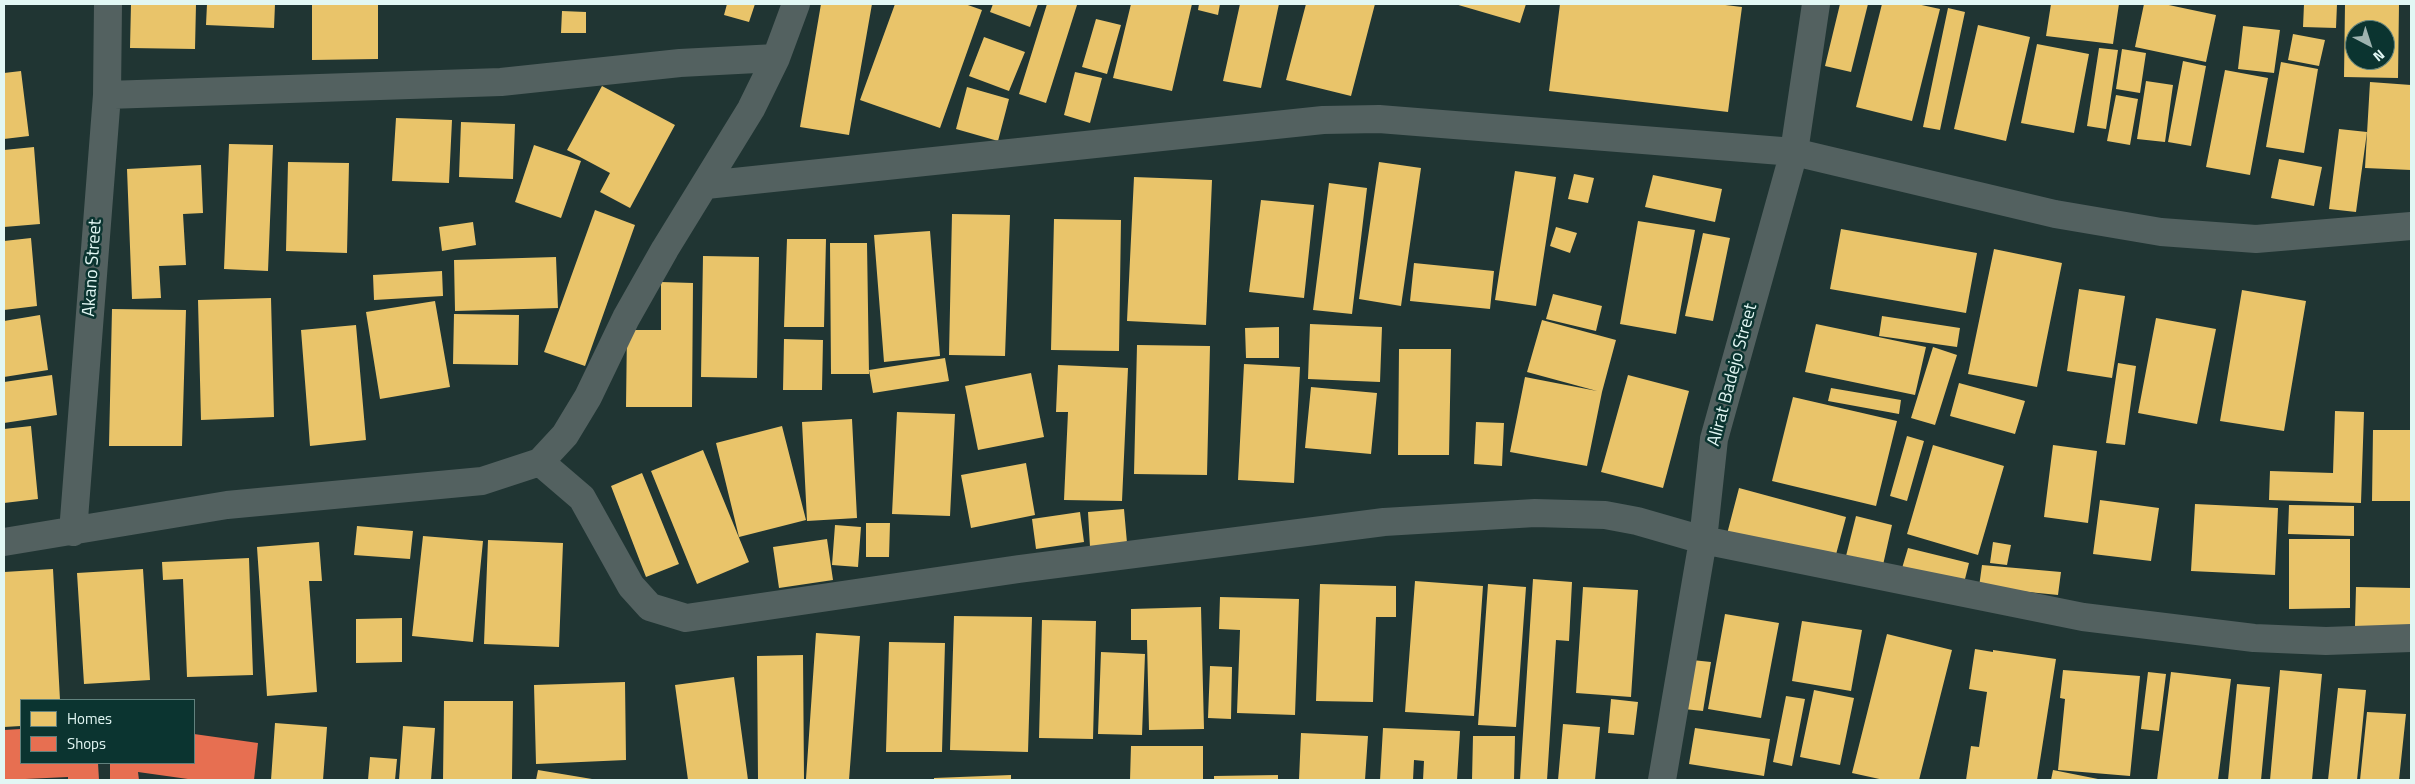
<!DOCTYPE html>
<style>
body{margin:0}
#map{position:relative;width:2415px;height:784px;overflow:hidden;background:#203533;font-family:"Titillium Web",sans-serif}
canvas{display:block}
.frame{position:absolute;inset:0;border:5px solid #e2f7f4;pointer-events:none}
.legend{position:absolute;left:20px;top:699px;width:175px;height:65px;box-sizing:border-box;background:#0b3430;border:1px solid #61827e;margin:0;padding:6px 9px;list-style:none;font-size:15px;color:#e2f7f4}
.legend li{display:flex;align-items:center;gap:10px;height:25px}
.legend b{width:25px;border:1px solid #61827e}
.north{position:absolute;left:2345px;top:20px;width:50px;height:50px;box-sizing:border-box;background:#0b3430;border:1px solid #61827e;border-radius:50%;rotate:140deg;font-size:14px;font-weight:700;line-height:20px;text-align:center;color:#e2f7f4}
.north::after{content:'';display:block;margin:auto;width:18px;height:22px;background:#9eb3b0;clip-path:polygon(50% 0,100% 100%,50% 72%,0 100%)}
</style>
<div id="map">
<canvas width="2415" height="784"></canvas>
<div class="frame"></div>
<ul class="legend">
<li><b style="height:14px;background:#e9c46a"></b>Homes</li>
<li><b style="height:14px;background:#e76f51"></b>Shops</li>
</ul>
<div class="north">N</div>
</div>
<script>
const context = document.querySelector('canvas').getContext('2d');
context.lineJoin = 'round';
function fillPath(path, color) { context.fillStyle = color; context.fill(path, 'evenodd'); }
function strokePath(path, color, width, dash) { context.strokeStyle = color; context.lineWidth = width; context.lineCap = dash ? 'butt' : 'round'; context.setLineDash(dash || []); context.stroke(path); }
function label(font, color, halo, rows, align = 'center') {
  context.font = font + ' "Titillium Web",sans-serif'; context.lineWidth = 5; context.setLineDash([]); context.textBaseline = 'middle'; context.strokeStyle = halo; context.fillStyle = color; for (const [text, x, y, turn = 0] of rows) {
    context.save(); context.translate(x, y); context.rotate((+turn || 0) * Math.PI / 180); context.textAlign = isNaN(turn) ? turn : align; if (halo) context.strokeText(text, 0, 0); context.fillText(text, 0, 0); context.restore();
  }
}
const homes = new Path2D(`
 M131,4h65l-1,45 -65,-1z
 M207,4h68l-1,24 -68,-3z
 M312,4h66v55l-66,1z
 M727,4h28l-6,18 -25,-7z
 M821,4h51l-23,131 -49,-8z
 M895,4h70l17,6 -42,118 -80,-28z
 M993,4h45l-8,23 -40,-15z
 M1047,4l30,1 -31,98 -27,-9z
 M1131,4h61l-20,87 -59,-13z
 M1199,4h21l-2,11 -20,-5z
 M1240,4h39l-18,84 -38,-7z
 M1306,4h69l-24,92 -65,-16z
 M1455,4h71l-6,19z
 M1560,4h157l25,3 -14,105 -179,-21z
 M1840,4h28l-17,68 -26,-6z
 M1882,4h35l23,5 -28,112 -56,-14z
 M2051,4h68l-6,40 -67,-8z
 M2144,4h20l52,11 -10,47 -71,-15z
 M2304,4h33l-1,24 -33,-1z
 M2345,4h54l-1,74 -54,-1zM2355,30h30v30h-30z
 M1948,8l17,4 -25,118 -17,-3z
 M562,11l24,1v21h-25z
 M1096,19l25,6 -14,49 -25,-7z
 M1978,25l52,12 -24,104 -52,-12z
 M2243,26l37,4 -6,43 -36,-4z
 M2293,34l32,6 -6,26 -31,-6z
 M984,37l41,15 -16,39 -40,-15z
 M2037,44l52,10 -15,79 -53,-10z
 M2099,48l19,2 -12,79 -19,-3z
 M2122,49l24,4 -6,40 -24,-4z
 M2183,61l23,5 -15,80 -23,-4z
 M2281,62l37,7 -14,84 -38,-6z
 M2225,70l43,8 -18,97 -44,-8z
 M21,71l8,65 -25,3v-66z
 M1075,72l27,6 -12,45 -26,-8z
 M2146,81l27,4 -8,57 -28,-3z
 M2370,82l41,3v85l-46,-2z
 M602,86l73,39 -45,83 -30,-16 10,-19 -43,-23z
 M967,87l42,12 -11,42 -42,-12z
 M2116,95l22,4 -8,46 -23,-4z
 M396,118l56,2 -3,63 -57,-2z
 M461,122l54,2 -2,55 -54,-2z
 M2339,129l28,3 -11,80 -27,-3z
 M229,144l44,1 -5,126 -44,-2z
 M534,145l47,16 -20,57 -46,-16z
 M34,147l6,77 -36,3v-77z
 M2279,159l43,8 -8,39 -43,-8z
 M288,162l61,1 -2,90 -61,-2z
 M1379,162l42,6 -20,138 -42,-7z
 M201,165l2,48 -20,1 3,51 -27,1 2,32 -29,1 -5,-130z
 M1515,171l41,6 -20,129 -41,-6z
 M1574,174l20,4 -6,25 -20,-4z
 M1653,175l69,14 -7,33 -70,-15z
 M1134,177l78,3 -6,145 -79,-4z
 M1329,183l38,5 -15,126 -39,-4z
 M1261,200l53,5 -10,93 -55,-6z
 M595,210l40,15 -50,141 -41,-14z
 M952,214l58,1 -5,141 -56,-1z
 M1054,219l67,1 -2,131 -68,-1z
 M1638,221l57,9 -19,104 -56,-10z
 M473,222l3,23 -34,6 -3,-24z
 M1556,227l21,6 -7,20 -20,-7z
 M1841,229l136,24 -11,60 -136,-24z
 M930,231l10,125 -56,6 -10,-127z
 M1703,233l27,5 -17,83 -28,-5z
 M31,238l6,68 -33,4v-69z
 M787,239h39l-2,88h-40z
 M830,243h37l2,131h-38z
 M1994,249l68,14 -25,124 -69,-13z
 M703,256l56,1 -2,121 -56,-1z
 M556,257l2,51 -103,3 -1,-51z
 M1414,263l80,8 -4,38 -80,-8z
 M442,271l1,25 -69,4 -1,-25z
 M661,282l32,1 -1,124h-66l1,-77h34z
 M2079,289l46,7 -13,82 -45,-7z
 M2242,290l64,11 -22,130 -64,-10z
 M1553,294l49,12 -6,25 -50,-12z
 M271,298l3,119 -73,3 -3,-120z
 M435,301l15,86 -70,12 -14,-87z
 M112,309l74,1 -4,136h-73z
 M454,314l65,1 -1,50 -65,-1z
 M40,315l8,55 -44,7v-56z
 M1882,316l78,12 -3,19 -78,-11z
 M2156,318l60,11 -19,95 -59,-11z
 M1542,320l74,20 -14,52 -15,74 -77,-14 15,-75 72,14 -70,-19z
 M1310,324l72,3 -2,55 -72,-3z
 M1816,324l110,23 -11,48 -110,-23z
 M356,325l10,115 -56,6 -9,-116z
 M1279,327v31h-33l-1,-30z
 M784,339l39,1 -1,50h-39z
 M1137,345l73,1 -3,129 -73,-1z
 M1933,347l24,8 -22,70 -24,-7z
 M1399,349h52l-2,106h-51z
 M945,358l4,23 -76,12 -4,-23z
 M2118,363l18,3 -11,79 -19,-2z
 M1244,364l56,3 -6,116 -56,-3z
 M1058,365l70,3 -6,133 -58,-1 4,-88h-12z
 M1031,373l13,64 -66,13 -13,-64z
 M52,375l5,40 -53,8v-41z
 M1628,375l61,16 -26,97 -62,-16z
 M1959,383l66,18 -10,33 -65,-18z
 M1311,387l66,6 -6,61 -66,-6z
 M1831,388l70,12 -2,14 -71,-13z
 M1793,397l104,24 -21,85 -104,-25z
 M2335,411l29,1 -3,91 -92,-3 1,-29 63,2z
 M897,412l58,2 -5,102 -58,-2z
 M852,419l5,99 -50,3 -5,-99z
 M1476,422l28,1 -2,43 -28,-2z
 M31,426l7,73 -34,4v-74z
 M782,426l24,94 -67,17 -23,-94z
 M2373,430h38v71h-39z
 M1907,436l17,5 -17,60 -17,-5z
 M1933,445l71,21 -26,89 -71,-21z
 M2053,445l44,6 -9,72 -44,-6z
 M703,450l46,112 -52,22 -46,-113z
 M1026,463l9,52 -64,13 -10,-53z
 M642,473l37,91 -33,13 -35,-91z
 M1739,488l107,29 -12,45 -107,-28z
 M2100,500l59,8 -8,53 -58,-7z
 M2195,504l83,4 -3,67 -84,-4z
 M2289,505l65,1v30l-66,-2z
 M1124,509l3,34 -37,4 -2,-35z
 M1080,512l4,30 -48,7 -4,-30z
 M1856,516l36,9 -9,40 -37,-9z
 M866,523h24l-1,34h-23z
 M835,525l26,2 -3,40 -26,-2z
 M357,526l56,5 -3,28 -56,-4z
 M423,536l60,5 -10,101 -61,-6z
 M827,539l6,41 -54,8 -6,-41z
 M2289,539h61v69l-61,1z
 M488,540l75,3 -4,104 -75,-3z
 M319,542l3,39h-13l8,111 -50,4 -10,-149z
 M1993,542l18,3 -4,20 -17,-2z
 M1908,548l61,15 -7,28 -62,-16z
 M249,558l4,117 -66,2 -4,-98 -20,1 -1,-18z
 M1982,565l79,7 -3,23 -79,-8z
 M53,569l7,131h-39v26l-17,1v-155z
 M143,569l7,111 -66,4 -7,-111z
 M1533,579l39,3 -3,59 -13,-1 -9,140h-27z
 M1415,581l68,5 -9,130 -69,-4z
 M1320,584l76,2v31h-20l-3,85 -57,-1z
 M1488,584l38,3 -10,140 -38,-2z
 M1583,587l55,3 -7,107 -55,-4z
 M2356,587l55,1v39l-56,-1z
 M1220,597l79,2 -4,116 -58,-2 3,-83 -21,-1z
 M1201,607l3,122 -55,1 -2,-90h-16v-31z
 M1725,614l54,9 -18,95 -53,-9z
 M954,616l78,1 -4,135 -78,-2z
 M402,618v44l-46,1v-44z
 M1042,620l54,1 -3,118 -54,-1z
 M1802,621l60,9 -11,61 -59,-10z
 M816,633l44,3 -11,144 -43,-1z
 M1887,634l65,16 -33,130h-35l-32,-7z
 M889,642l56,1 -3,109h-56z
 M1975,649l18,3v-2l63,9 -19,121h-71l5,-34 8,1 8,-55 -18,-3z
 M1101,652l44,2 -3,81 -44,-1z
 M803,655l1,125h-46l-1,-124z
 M1692,660l19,2 -8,49 -19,-2z
 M1210,666l22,1 -1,52 -23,-1z
 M2063,670l77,6 -10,100 -72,-6 7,-71 -5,-1z
 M2280,670l42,4 -10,106h-42z
 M2148,672l18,2 -7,57 -18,-2z
 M2171,672l60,7 -13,101h-61z
 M734,677l14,103h-60l-13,-95z
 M625,682l1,78 -90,4 -2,-79z
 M2237,684l33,3 -9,93h-33z
 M2338,688l28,2 -9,90h-29z
 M1814,690l40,8 -14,67 -40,-8z
 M1786,696l19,3 -13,67 -19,-4z
 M1611,699l27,3 -4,33 -26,-2z
 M444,701h69l-1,79h-69z
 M2367,712l39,2 -7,66h-39z
 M275,723l52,4 -4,53h-52z
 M1563,724l37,3 -5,53h-37z
 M403,726l32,2 -4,52h-32z
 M1383,728l77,3 -3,49h-34l1,-19 -10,-1 -1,20h-33z
 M1695,728l75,11 -6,37 -75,-12z
 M1301,733l67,3 -3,44h-66z
 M1473,736h42l-1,44h-42z
 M1131,746h72v34h-73z
 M370,757l27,2 -2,21h-27z
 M538,770l54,9v1h-56z
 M2053,770l45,9v1h-47z
 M1011,775v5h-77v-2z
 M1278,775v5h-64v-4z`);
const shops = new Path2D(`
 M21,729v34h77l1,17h-31v-3l-64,3v-50z
 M194,734l64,9 -4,37h-59l-57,-8 1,8h-29v-17h84z`);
const minor = new Path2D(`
 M107,95l394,-13 179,-19 96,-5
 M706,185l617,-65 56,-1 415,33 261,62 106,18 95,7 155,-13
 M540,462l42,36 49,88 19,21 36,11 333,-49 365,-47 151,-9 70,2 32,6 66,19 380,77 171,21 72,3 85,-3
 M73,532l34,-437 1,-91
 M4,542l223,-37 255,-24 58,-19 25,-27 23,-38 38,-79 39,-69 86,-140 25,-51 20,-54
 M1662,780l41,-240 11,-101 80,-287 22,-148`);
const streetNames = [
 ["Akano Street",93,268,-86],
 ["Alirat Badejo Street",1733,375,-75]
];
fillPath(homes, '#e9c46a');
fillPath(shops, '#e76f51');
strokePath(minor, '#536160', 28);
label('18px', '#e2f7f4', '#0b3430', streetNames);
</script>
